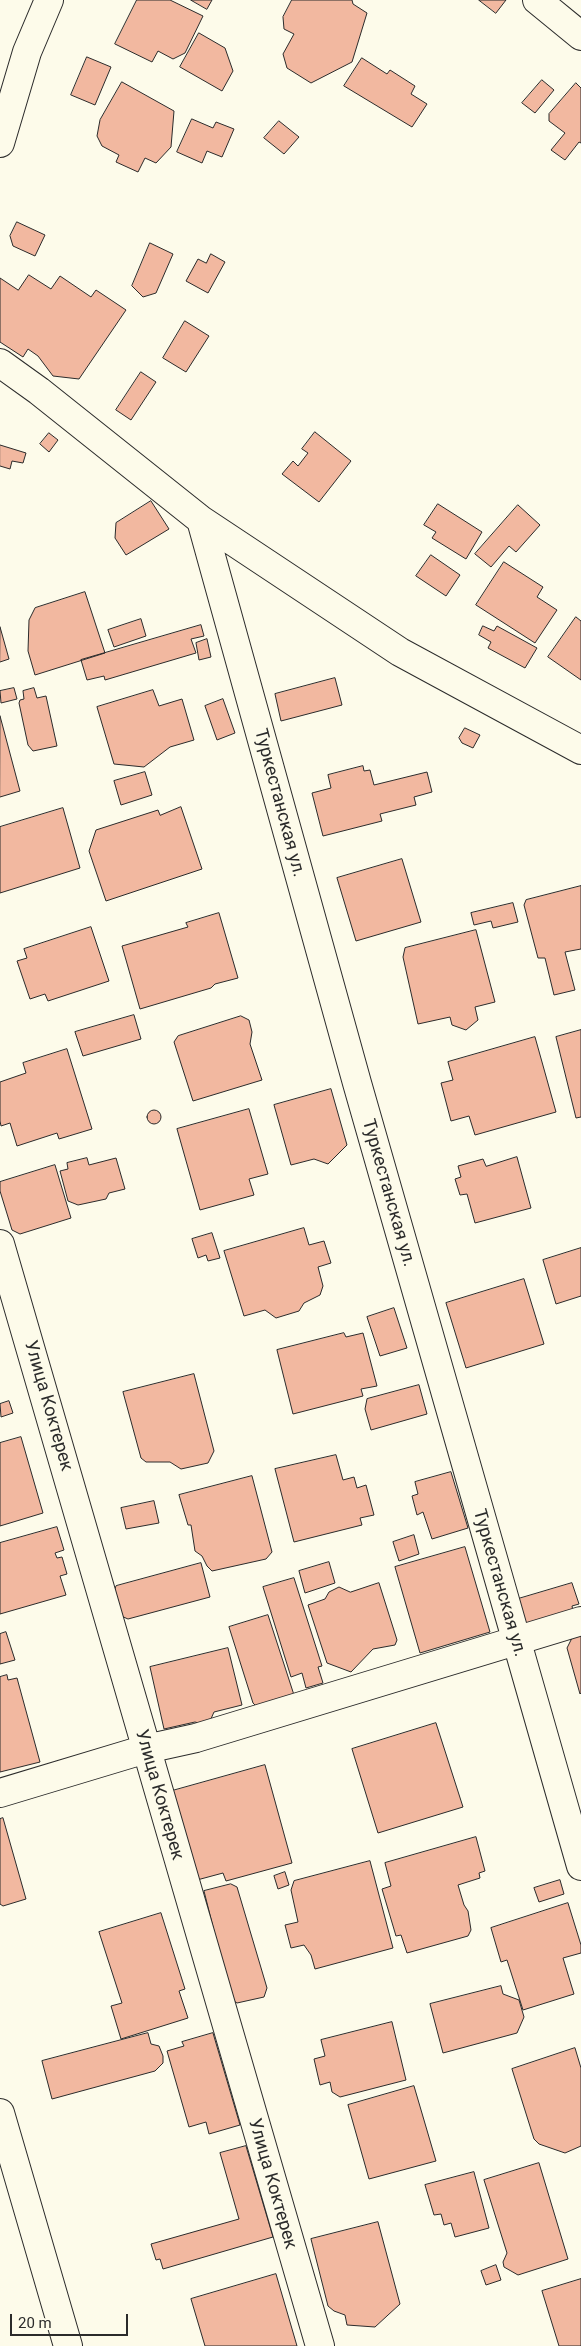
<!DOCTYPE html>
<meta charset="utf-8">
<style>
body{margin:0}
#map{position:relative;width:581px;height:2346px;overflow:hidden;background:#fdfbea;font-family:Roboto,sans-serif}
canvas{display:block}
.scale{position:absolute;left:10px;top:2314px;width:118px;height:22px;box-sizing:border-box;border:2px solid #2b2b2b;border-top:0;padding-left:6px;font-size:15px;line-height:18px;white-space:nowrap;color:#2b2b2b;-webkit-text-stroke:4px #fdfbea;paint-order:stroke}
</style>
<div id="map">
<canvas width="581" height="2346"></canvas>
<div class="scale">20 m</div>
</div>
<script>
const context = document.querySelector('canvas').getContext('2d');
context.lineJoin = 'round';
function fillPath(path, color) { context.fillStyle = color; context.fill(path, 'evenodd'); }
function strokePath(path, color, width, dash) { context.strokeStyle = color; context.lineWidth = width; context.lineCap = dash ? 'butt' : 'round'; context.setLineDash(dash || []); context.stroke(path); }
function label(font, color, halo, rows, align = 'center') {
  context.font = font + ' Roboto,sans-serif'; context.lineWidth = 4; context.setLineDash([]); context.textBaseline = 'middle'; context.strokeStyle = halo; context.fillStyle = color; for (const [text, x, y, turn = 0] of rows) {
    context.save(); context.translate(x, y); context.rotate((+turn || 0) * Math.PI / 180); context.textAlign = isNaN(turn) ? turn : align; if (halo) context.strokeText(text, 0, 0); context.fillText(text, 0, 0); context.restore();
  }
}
const building = new Path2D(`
 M137,0h33l33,16 -18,37 -12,6 -15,-8 -6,11 -37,-18z
 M191,0h21l-5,9z
 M292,0h60l1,4 14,9 -15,49 -41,21 -24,-15 -4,-14 11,-20 -10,-5 -1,-12z
 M479,0h27l-10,13z
 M199,33l26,15 8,23 -11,20 -42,-24z
 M87,57l24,10 -16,38 -24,-10z
 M362,58l25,16 3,-4 25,16 -4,8 16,10 -15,23 -68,-41z
 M542,80l12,10 -19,23 -13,-10z
 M122,82l52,29 -3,36 -15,16 -11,-5 -7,14 -22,-10 3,-7 -17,-9 -5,-10 3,-16z
 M576,83l5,5v55l-2,-1 -14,18 -14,-10 14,-17 -16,-12v-7z
 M192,119l21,9 3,-6 18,7 -12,28 -15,-6 -5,12 -25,-11z
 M279,121l20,16 -15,17 -20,-16z
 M17,222l28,13 -10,21 -22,-10 -3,-10z
 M150,243l23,11 -17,39 -13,4 -11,-11z
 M211,254l14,8 -17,31 -22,-12 12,-22 8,4z
 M29,275l22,14 9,-13 31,21 5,-7 30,20 -47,69 -26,-3 -15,-20 -10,-7 -5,8 -23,-15v-64l18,12z
 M185,321l24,15 -23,36 -23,-14z
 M141,372l15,10 -25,38 -15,-10z
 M315,432l36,29 -32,41 -37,-28 11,-13 5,5 10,-13 -6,-4z
 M49,433l9,7 -9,12 -9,-8z
 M0,445l26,8 -3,10 -11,-2 -2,8 -10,-3z
 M151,501l18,28 -43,26 -11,-17 1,-15z
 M438,504l44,28 -16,27 -34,-21 4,-6 -12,-7z
 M518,505l22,20 -24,27 -7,-6 -18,21 -16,-13z
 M431,555l29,20 -14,21 -30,-20z
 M504,562l39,25 -6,10 20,13 -22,33 -59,-38z
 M85,592l20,61 -70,22 -7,-24 1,-31 6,-12z
 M576,617l5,4v59l-33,-23z
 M141,619l5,17 -32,11 -6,-17z
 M201,625l3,11 -13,3 5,14 -91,27 -1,-4 -17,4 -6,-20z
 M483,626l11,5 3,-5 40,22 -12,20 -37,-20 3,-6 -12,-7z
 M0,627l9,32 -9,3z
 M207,639l4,18 -12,3 -3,-17z
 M335,678l7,27 -61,16 -6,-27z
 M14,688l3,11 -16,4 -1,-12z
 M34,688l3,10 9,-2 11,50 -24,5 -5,-6 -9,-42 1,-3 4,-1 -1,-8z
 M153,690l6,16 23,-7 12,41 -24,7 -26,20 -30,-3 -17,-57z
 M223,699l12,34 -18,7 -12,-34z
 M0,716l20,75 -20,6z
 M465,728l15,7 -7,13 -11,-5 -3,-5z
 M363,766l1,5 6,-1 4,15 53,-13 5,20 -18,5 2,8 -36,9 2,7 -59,15 -11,-43 19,-5 -3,-13z
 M145,772l7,23 -31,10 -7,-24z
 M181,807l21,62 -96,32 -17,-50 7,-21 62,-20 2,5z
 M63,808l17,60 -80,25v-66z
 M402,859l19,63 -65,19 -19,-63z
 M581,886v63l-16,3 10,38 -21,5 -9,-37h-7l-14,-53 2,-5z
 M513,903l5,19 -25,6 -2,-7 -17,4 -3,-12z
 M219,913l19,65 -23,6 -4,4 -71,21 -18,-63 66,-19 -2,-4z
 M91,927l18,54 -61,20 -3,-7 -15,5 -13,-38 10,-3 -3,-9z
 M476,930l19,72 -20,5 3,13 -12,10 -14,-5 -2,-8 -32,7 -15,-67 2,-9z
 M134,1015l7,24 -58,17 -8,-24z
 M241,1016l8,4 3,12 -2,12 12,36 -69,21 -19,-59 4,-6z
 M581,1030v87l-5,1 -20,-81z
 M535,1037l21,75 -81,23 -6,-19 -18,5 -10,-38 12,-3 -5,-18z
 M67,1049l25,80 -33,10 -2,-6 -40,13 -7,-23 -9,3 -1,-5v-39l26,-9 -3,-10z
 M331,1089l16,56 -19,19 -14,-5 -23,6 -17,-60z
 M249,1109l19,65 -19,5 5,16 -54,15 -23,-81z
 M147 1117a7 7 0 1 1 14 0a7 7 0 1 1-14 0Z
 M517,1157l14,51 -56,15 -8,-29 -7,1 -5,-16 6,-2 -3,-11 25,-7 3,7z
 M87,1158l2,7 27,-7 9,31 -16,4 -3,6 -28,6 -10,-4 -8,-30 8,-2 -1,-6z
 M55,1165l16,53 -51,16 -8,-4 -12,-39v-9z
 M304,1228l5,17 15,-4 7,22 -13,4 5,19 -3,9 -16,8 -5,8 -23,7 -11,-8 -21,6 -20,-65z
 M212,1233l8,25 -12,3 -2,-6 -8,3 -6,-19z
 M581,1248v48l-25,8 -13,-44z
 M524,1279l20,65 -78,24 -20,-65z
 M394,1308l13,40 -27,8 -13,-39z
 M344,1333l2,4 17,-4 14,53 -16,3 2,7 -70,18 -16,-64z
 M194,1374l20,77 -6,12 -27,6 -11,-7h-24l-5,-4 -18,-66z
 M419,1385l8,29 -56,16 -6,-21 2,-10z
 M9,1401l4,12 -12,4 -1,-13z
 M21,1437l22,76 -43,13v-83z
 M336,1455l7,25 11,-3 3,11 9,-3 8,30 -14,3 2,7 -68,17 -19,-73z
 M451,1472l17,56 -36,11 -9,-27 -6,3 -5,-19 6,-2 -3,-12z
 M252,1476l20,76 -6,7 -54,12 -5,-5 -5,-10 -7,-5 -4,-26h-3l-9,-30z
 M154,1501l5,22 -33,6 -5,-21z
 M57,1527l7,23 -9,3 2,5 5,-1 5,17 -7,2 6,19 -66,19v-71z
 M414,1535l5,19 -20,7 -6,-19z
 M465,1547l25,85 -70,21 -25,-86z
 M329,1562l6,21 -30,10 -6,-22z
 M201,1563l9,34 -82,22 -9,-4 -7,-19 4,-10z
 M294,1578l28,88 -4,1 5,16 -17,5 -4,-15 -11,4 -28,-90z
 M379,1583l18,57 -2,5 -22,4 -22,23 -24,-9 -19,-58 17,-6 4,-7 10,-5 11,5z
 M572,1583l7,21 -7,2 2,10 -46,13 -10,-30z
 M268,1615l26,80 -35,14 -6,-6 -24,-76z
 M6,1632l9,28 -15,4v-30z
 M581,1636v57l-1,1 -13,-46 5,-10z
 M228,1648l14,57 -28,7 -4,9 -8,3 -7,-2 -31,7 -14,-62z
 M7,1675l1,5 9,-2 23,84 -40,10v-95z
 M436,1723l27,84 -85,26 -26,-84z
 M265,1765l27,98 -66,18 -3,-8 -26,7 -25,-89z
 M3,1818l23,81 -23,7 -3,-2v-85z
 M476,1837l9,34 -6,2 1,5 -22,7 6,20 4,6 3,19 -3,6 -61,17 -6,-18 -5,1 -14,-47 9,-3 -6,-23z
 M370,1861l23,87 -78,21 -4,-14 -7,-10 -13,3 -6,-23 13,-3 -7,-32 3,-9z
 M285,1872l4,13 -11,4 -4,-13z
 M560,1880l4,14 -25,8 -5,-14z
 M231,1884l6,3 30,101 -3,9 -27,6 -6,-4 -27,-108z
 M568,1903l13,42v8l-18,5 11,36 -51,16 -16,-50 -6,2 -10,-34z
 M161,1913l24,76 -6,2 9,27 -67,21 -10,-33 11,-3 -23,-71z
 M501,1986l2,8 16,6 5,17 -7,16 -74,20 -13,-49z
 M392,2022l14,58 -66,17 -8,-5 -2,-10 -10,3 -6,-26 11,-3 -4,-16z
 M148,2033l3,11 8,2 4,10v7l-8,8 -103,28 -10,-38z
 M213,2033l27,92 -31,9 -3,-12 -17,5 -22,-76 17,-5 -2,-4z
 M575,2048l6,20v78l-16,7 -26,-9 -5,-5 -22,-70z
 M414,2086l22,75 -67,18 -21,-74z
 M246,2146l27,91 -110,32 -3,-10 -4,1 -5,-16 88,-25 -19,-66z
 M539,2163l29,96 -50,16 -14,-8 -1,-5 4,-9 -23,-73z
 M474,2172l15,56 -34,9 -4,-14 -7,2 -3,-11 -7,1 -9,-30z
 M378,2222l22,82 -25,23 -28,-2 -2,-10 -11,-4 -6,-5 -17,-67z
 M496,2265l5,15 -15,5 -5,-14z
 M276,2274l21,72h-92l-14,-47z
 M581,2279v67h-22l-17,-55z`);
const minor = new Path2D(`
 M537,0l44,36
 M0,143l27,-91 22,-52
 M0,363l39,28 162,129 199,132 181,98
 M201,520l156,563 224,783
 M0,1244l320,1102
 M0,1793l146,-44 50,-11 385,-117`);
const secondary = new Path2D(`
 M0,2113l68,233`);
const streetNames = [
 ["Туркестанская ул.",279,803,75],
 ["Туркестанская ул.",388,1193,74],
 ["Улица Коктерек",48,1406,74],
 ["Туркестанская ул.",499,1583,74],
 ["Улица Коктерек",159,1795,74],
 ["Улица Коктерек",272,2184,74]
];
fillPath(building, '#f2b8a0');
strokePath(building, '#2b2b2b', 1);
strokePath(minor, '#2b2b2b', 30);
strokePath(secondary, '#2b2b2b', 30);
strokePath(minor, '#fdfbea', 28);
strokePath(secondary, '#fdfbea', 28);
label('18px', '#2b2b2b', '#fdfbea', streetNames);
</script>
